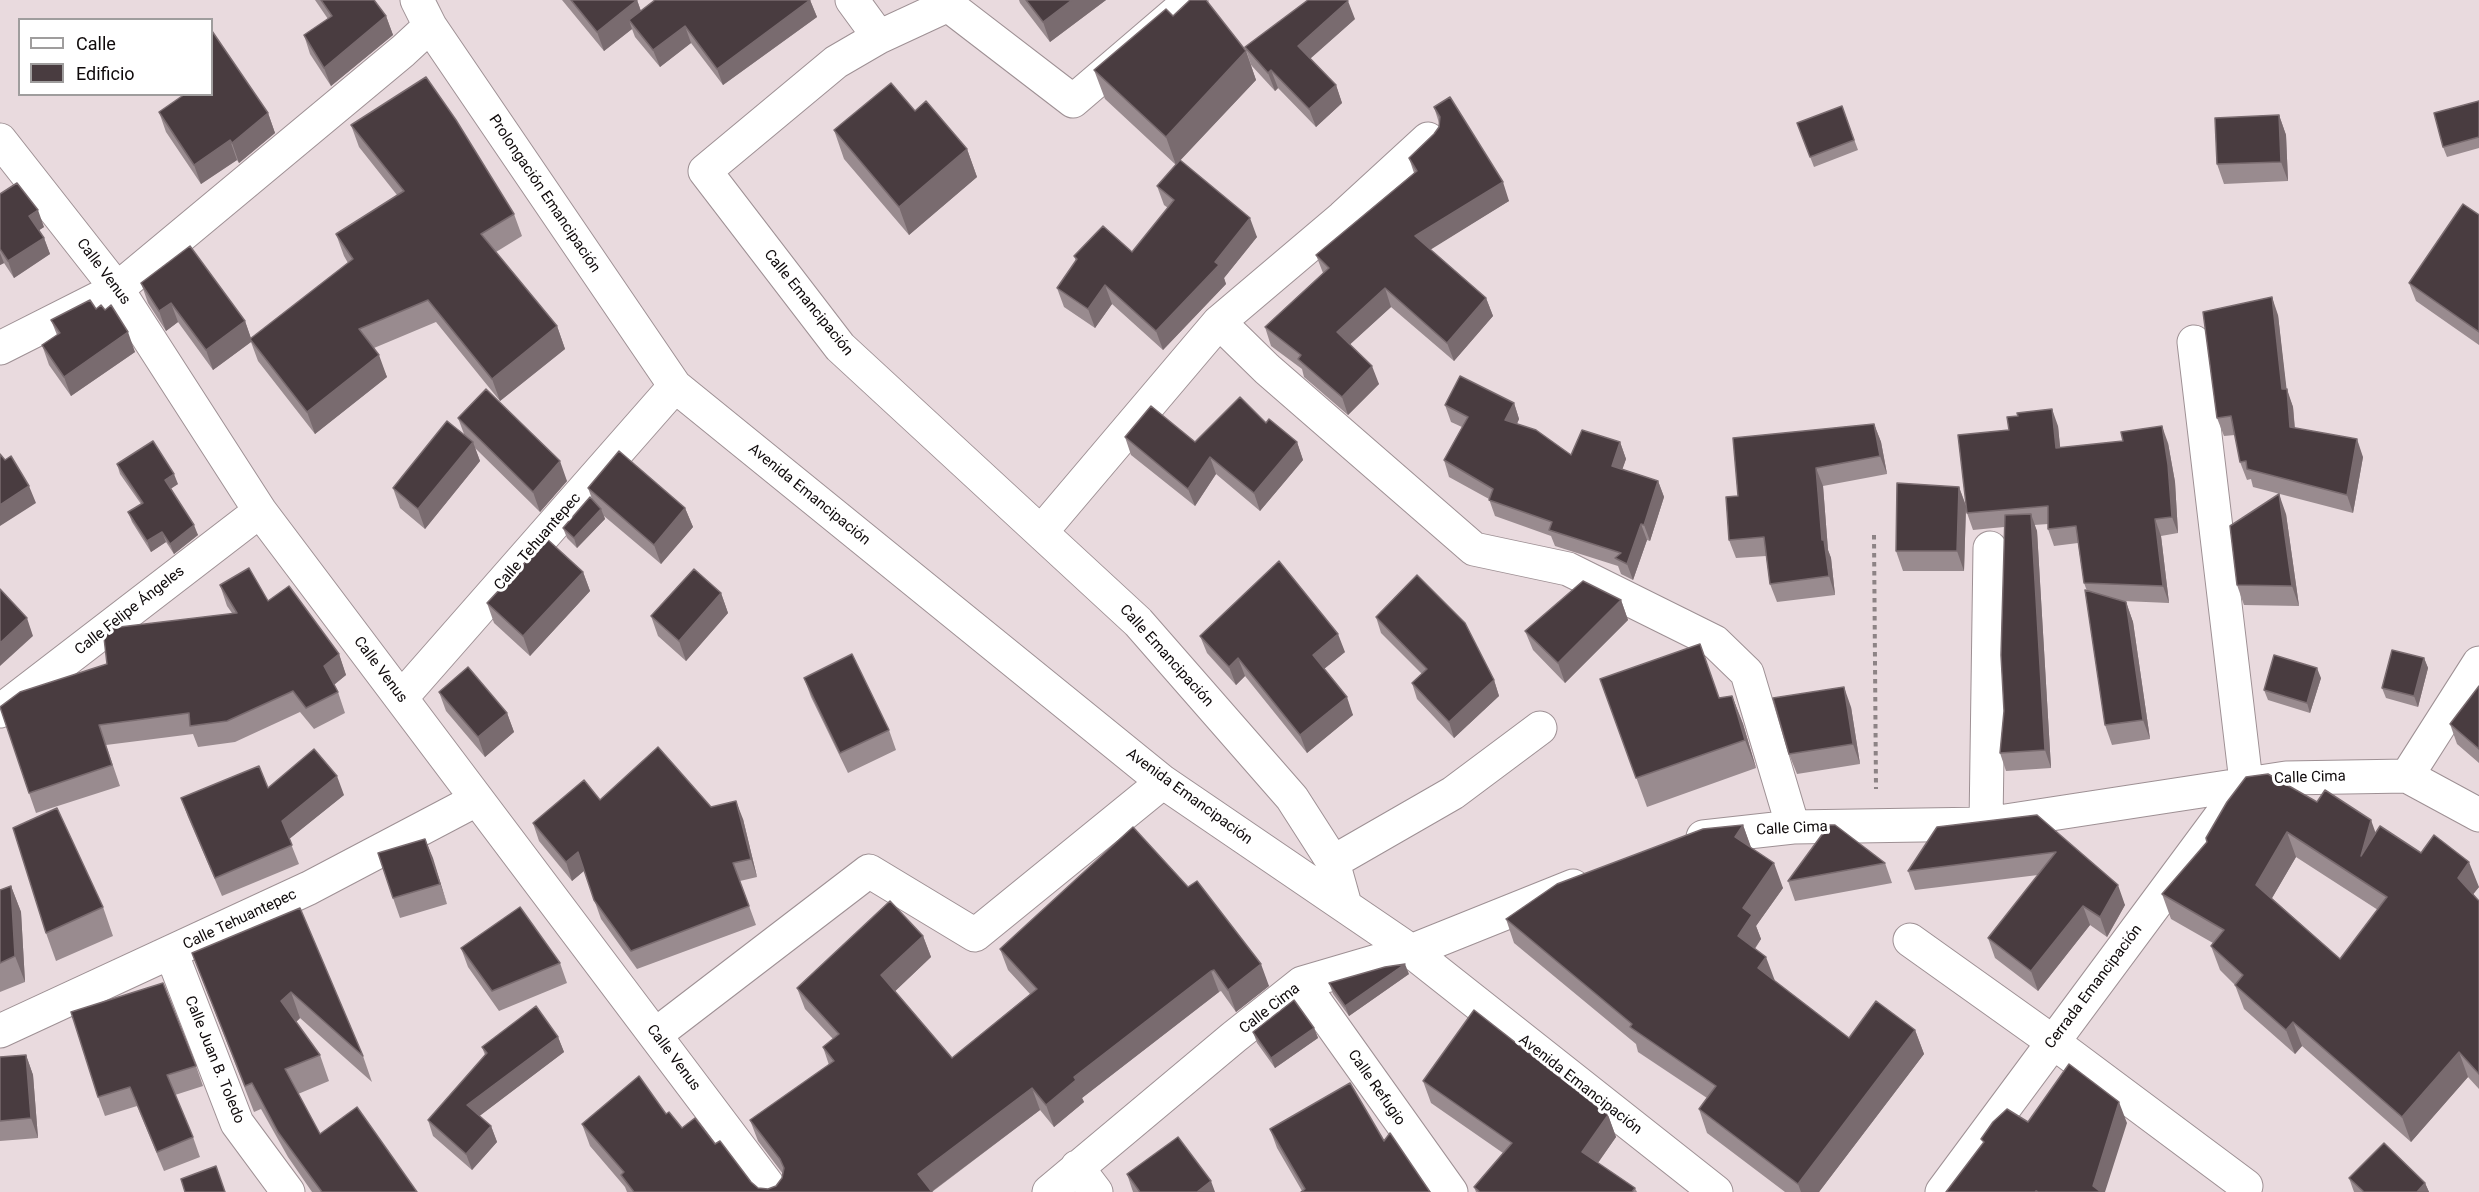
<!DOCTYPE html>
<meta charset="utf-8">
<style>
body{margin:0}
#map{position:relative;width:2479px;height:1192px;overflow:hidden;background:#e9dade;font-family:Roboto,sans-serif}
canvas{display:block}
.legend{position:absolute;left:18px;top:18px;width:195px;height:78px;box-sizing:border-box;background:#fff;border:2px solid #9f9d9d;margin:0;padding:8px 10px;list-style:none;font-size:18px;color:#0f0a0b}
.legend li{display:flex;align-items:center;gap:12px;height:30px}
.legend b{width:30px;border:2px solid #9f9d9d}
</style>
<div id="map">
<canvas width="2479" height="1192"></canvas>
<ul class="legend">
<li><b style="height:8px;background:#fff"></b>Calle</li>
<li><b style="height:16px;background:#493c40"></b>Edificio</li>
</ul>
</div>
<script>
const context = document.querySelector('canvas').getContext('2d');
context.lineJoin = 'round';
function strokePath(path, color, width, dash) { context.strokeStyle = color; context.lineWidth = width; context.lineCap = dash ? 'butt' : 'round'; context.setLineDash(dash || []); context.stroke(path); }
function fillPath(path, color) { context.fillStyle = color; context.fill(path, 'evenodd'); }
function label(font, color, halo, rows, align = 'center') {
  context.font = font + ' Roboto,sans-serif'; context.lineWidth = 6; context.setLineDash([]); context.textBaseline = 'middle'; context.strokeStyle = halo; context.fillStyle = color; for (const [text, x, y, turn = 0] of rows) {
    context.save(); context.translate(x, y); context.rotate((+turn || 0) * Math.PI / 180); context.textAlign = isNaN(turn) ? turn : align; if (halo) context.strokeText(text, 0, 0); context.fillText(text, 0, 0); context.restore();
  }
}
const path = new Path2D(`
 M1874,535l2,254`);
const minor = new Path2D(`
 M417,0l13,26 245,360 488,396 248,169 305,241
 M852,0l27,37
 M948,5l-69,32 -43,25 -131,109 135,176 298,275 154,176 41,64 12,43
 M948,5l125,96 118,-101
 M0,140l117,149 143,222 513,681
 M1219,322l48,47 207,180 94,20 147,73 32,31 46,154
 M0,348l117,-59 286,-238 27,-25
 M1041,532l178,-210 124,-105 85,-78
 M401,698l274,-312
 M0,711l260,-200
 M2407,776l72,-113
 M1986,824l4,-276
 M1703,837l90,-10 193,-3 300,-46 121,-2 72,39
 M1333,862l120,-69 87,-65
 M1910,940l143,102 193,144
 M171,952l66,171 51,69
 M1302,983l149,209
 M0,1031l309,-143 167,-88
 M655,1035l214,-164 106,64 188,-153
 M1077,1167l19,25
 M1049,1192l185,-155 68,-54 109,-32 162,-65
 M1942,1192l304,-410 -52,-440`);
const wall = new Path2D(`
 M315,0h59l12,16 7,19 -62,51 -21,-32 -6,-19 24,-16z
 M562,0h75l4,11 169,-11 7,17 -94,68 -32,-42 -31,24 -25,-30 -3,-8 -28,22z
 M1019,0h87l-56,42 -30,-39z
 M1173,16l73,35 10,29 -76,80 77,77 -33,41 2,6 -63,66 -51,-46 -17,24 -31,-21 -7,-19 19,-27 -2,-5 58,-4 36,-44 -4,-3 -7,-19 19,-21 -71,-66 -11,-29z
 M1355,19l-45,40 26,26 6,18 -26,24 -38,-39 -3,3 -24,-26 -6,-18z
 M2479,101v47l-32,9 -4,-10z
 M1842,106l16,44 -44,17 -17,-44z
 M1434,107l75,94 -79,48 56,49 7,18 -39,45 -63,-54 -41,37 29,40 -31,31 -44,-38 -2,-8 -31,-23 -6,-19 58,-54 -7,-18 98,-82 -5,-15 25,-24 5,-7v-4z
 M915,111l52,38 10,28 -68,58 -65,-76 -10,-29z
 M159,112l109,1 7,20 -36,30 -2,-3 -36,24 -35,-52z
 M2279,115l7,20 2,46 -64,3 -7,-20z
 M351,125l163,89 8,22 -26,16 61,74 8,23 -65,52 -64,-79 -62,26 13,29 -72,57 -57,-73 -7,-19 -38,28 -35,-48 -12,9 -18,-28 -7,-20 104,38 6,18 97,-76 -4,-7 -8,-22 61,-39 -38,-48z
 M0,194l44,33 -5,3 5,8 6,16 -36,24 -10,-15 -4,2z
 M2479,215v130l-63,-44 -7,-18z
 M96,309l9,1 30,42 -64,44 -22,-31 -7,-20 15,-10 -6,-15z
 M2278,315l8,74 7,18 2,21 68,29 -10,56 -100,-26 -2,-8 -4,1 -7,-18 -5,-27 -11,1 -7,-18z
 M1514,403l5,16 -2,5 54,31 49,-13 6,17 -4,10 36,12 6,16 -14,44 -3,-1 -14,40 -12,-6 -3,-8 -63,-20 -4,-10 -56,-20 -6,-17 -40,-22 -5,-17 18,-33 -11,-5 -6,-17z
 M458,418l109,63 -27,31 -65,-64 5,13 -55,68 -25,-21 -7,-20 71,-54z
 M1266,423l31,19 6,18 -43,51 -44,-37 -21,32 -64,-51 -6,-18 70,5z
 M1874,424l7,18 6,32 -64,12 5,64 3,8 4,37 -58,7 -7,-18 -4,-28 -30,2 -7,-18 9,-44z
 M2058,426l2,22 108,-5 7,39 3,51 -17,3 8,67 -46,-2 3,1 7,20 17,117 -38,6 -7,-20 -18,-134 -3,-8 -6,-40 -24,3 -6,-17v-5l-14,1 3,6 14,237 -45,3 -6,-18 4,-42v-184l-31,3 -6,-17 -1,-6 -2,64h-61l-7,-20 63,-64 7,19z
 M117,464l61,20 -7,4 27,47 -24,19 -8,-12 -15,10 -19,-30 -4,-10 13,-8 -21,-30z
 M588,488l97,20 8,19 -32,37 -57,-48 1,3 -28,29 -10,-10 -4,-10 29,-29z
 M2286,514l13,92 -55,-1 -7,-20z
 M583,572l7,19 -60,65 -36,-33 -7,-20z
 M220,585l48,16 71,53 7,21 -12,10 4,7 7,21 -31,16 -14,-17 -65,30 -37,5 -5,-13 -87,11 14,41 -84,27 -7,-20 78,-129 125,-51 -5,-7z
 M721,593l7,20 -42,48 -28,-25 -7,-20z
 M1621,600l7,20 -63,63 -32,-33 -8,-19z
 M1376,617l118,63 5,16 -45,42 -37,-39 -5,-16 10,-9 -41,-41z
 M1200,636l145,16 -21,17 29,46 -46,38 -62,-77 -9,9 -29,-32z
 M2424,658l4,10 -10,39 -32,-9 -4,-10z
 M804,678l85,52 7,20 -48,23 -37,-76z
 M2321,678l-11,35 -42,-13 -4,-10z
 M1600,679l119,19 13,-2 11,28 13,44 -109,39z
 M2479,686v77l-22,-19 -7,-20z
 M439,692l68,21 7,19 -29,25 -39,-46z
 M1851,707l9,57 -63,10 -8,-20z
 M268,788l76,7 -55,44 10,25 -77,32 -34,-79 -7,-19z
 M600,800l111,7 32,12 14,58 -17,4 16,44 -119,44 -36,-50 -17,-48 -12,10 -33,-40 -6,-18z
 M2317,802l59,31 45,20 58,34 -6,7 6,7v188l-11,-12 -57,65 -109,-96 -7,8 -51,-45 -9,-24 -15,-15 -9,-24 2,-3 -42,-24 -9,-25zM2296,857l82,53 -38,49 -68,-61z
 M2037,815l88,90 -18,32 -17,-12 -52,66 -43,-33 -7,-20 50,-63 -123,15 -7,-19z
 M1743,825l8,23 32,40 -27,38 5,13 -6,10 20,32 74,57 66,-8 9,24 -105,138h-34l-78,-59 -8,-24 8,-11 -69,-46 -2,-8 -122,-101 -8,-24z
 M1133,827l136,159 -33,26 -15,-21 -2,1 -137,106 2,4 -30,25 -14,-17 -108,82h-305l-2,-5 -35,-41 -8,-22 84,-10 16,14 33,16 36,38 7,6 10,1 8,-3 6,-8 1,-4 -25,-33 -8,-21 79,-55 -6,-18 10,-8 -28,-30 -8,-21 126,-52 8,21 -36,34 57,67 78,-64 -22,-24 -8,-21z
 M425,839l22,65 -47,14 -7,-20z
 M1885,863l7,20 -97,18 -7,-20z
 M11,886l10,26 4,70 -25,10v-102z
 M103,907l10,29 -57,25 -10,-28z
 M300,908l63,148 9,26 -72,-64 -4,4 24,33 9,26 -31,13 22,40 97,58h-105l-24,-35 -27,-48 -7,3 -62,-159z
 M461,948l99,15 7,20 -68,28 -31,-44z
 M1409,974l-60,42 -16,-22 -4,-11z
 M1314,1028l4,10 -43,30 -18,-25 -4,-11z
 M558,1037l6,15 -85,64 12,10 6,16 -25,28 -39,-34 -5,-16 57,-65 -3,-8z
 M26,1055l7,20 5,63 -38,3v-84z
 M196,1066l7,20 -28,9 18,42 7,20 -36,14 -27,-65 -32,10 -7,-19z
 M1423,1081l185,34 8,22 -18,26 37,25 2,4h-161l-2,-5 29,-34 -72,-50z
 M1270,1129l114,12 -82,50 -25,-43z
 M1127,1174l88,18h-82z
 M2349,1178l76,5 4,9h-75z`);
const shadedWall = new Path2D(`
 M637,0l7,20h-15l3,9 -28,22 -7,-19z
 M810,0l7,17 -94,68 -6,-16z
 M1072,0h34l-56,42 -7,-20z
 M1348,1l7,18 -51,45 -6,-18z
 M386,16l7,19 -62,51 -7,-18z
 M685,26l6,17 -31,24 -7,-17z
 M1246,51l10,29 -80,85 -10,-28z
 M1271,70l7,18 -3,3 -7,-18z
 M1336,85l6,18 -26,24 -7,-18z
 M268,113l7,20 -36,30 -7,-20z
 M2279,115l7,20 2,46 -7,-19z
 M230,140l7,20 -36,24 -7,-19z
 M967,149l10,28 -68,58 -10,-28z
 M1503,182l6,19 -87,54 -7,-19z
 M38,210l6,17 -9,6 -6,-17z
 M1250,218l7,19 -33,41 2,6 -63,66 -7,-19z
 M44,238l6,16 -36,24 -6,-17z
 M0,253l4,10 -4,2z
 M1105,285l7,19 -17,24 -7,-19z
 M1385,288l6,19 -47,43 -7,-18z
 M2272,297l6,18 10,86 -1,-12 6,18 3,38 -6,-18 -8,-38z
 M1486,298l7,18 -39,45 -7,-18z
 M171,303l7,19 -12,9 -7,-20z
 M245,321l7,20 -2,-2 1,3 -38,28 -7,-20z
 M557,326l8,23 -65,52 -8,-22z
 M128,332l7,20 -64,44 -7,-19z
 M379,355l8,22 -72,57 -8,-22z
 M1372,366l7,18 -31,31 -6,-18z
 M1514,403l5,16 -8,17 -6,-16z
 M2052,409l6,17 4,39 -6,-17z
 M1874,424l7,18 6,32 -7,-18z
 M2162,426l6,17 7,39 3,51 -6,-16z
 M2357,439l6,18 -10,56 -6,-18z
 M473,442l7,19 -55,68 -7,-20z
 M1297,442l6,18 -43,51 -6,-18z
 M1620,442l6,17 -8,23 -6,-16z
 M1210,457l6,17 -21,32 -7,-17z
 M560,461l7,20 -27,31 -7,-20z
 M1816,468l7,18 5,64 3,8 4,37 -6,-19 -7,-36z
 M174,474l4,10 -9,6 -4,-10z
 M1658,481l6,16 -14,44 -6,-16z
 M29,486l7,17 -36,23v-21z
 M1959,487l7,19 -2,65 -7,-20z
 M2279,494l7,20 13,92 -7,-20z
 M685,508l8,19 -32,37 -7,-19z
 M601,509l4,10 -28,29 -3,-10z
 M2031,514l6,17 14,237 -6,-18z
 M2155,519l6,17 8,67 -6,-17z
 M1641,524l6,16 -14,40 -6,-16z
 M194,525l4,10 -24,19 -4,-10z
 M162,532l4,10 -15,10 -4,-11z
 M583,572l7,19 -60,65 -7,-20z
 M721,593l7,20 -42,48 -7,-20z
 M1621,600l7,20 -63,63 -7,-20z
 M2126,602l7,20 17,117 -7,-19z
 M27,618l6,18 -33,30v-23z
 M1338,634l7,18 -26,21 -6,-18z
 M339,654l7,21 -15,12 -7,-21z
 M1238,658l7,18 -9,9 -7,-18z
 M2424,658l4,10 -10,39 -4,-11z
 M2317,668l4,10 -11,35 -3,-10z
 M1494,680l5,16 -45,42 -5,-16z
 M1844,687l7,20 9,57 -7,-20z
 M1732,696l11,28 13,44 -11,-28z
 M1347,697l6,18 -46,38 -7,-18z
 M507,713l7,19 -29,25 -7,-20z
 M337,776l7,19 -56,45 -6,-19z
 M736,801l7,18 14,58 -6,-18z
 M2371,820l9,25 -19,11z
 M1743,825l9,25 -17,-13z
 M2287,832l9,25 -31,53 -9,-25z
 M425,839l8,19 14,46 -7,-20z
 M578,852l7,18 -13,11 -6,-19z
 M2469,862l10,25 -12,15 -9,-24z
 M1774,863l9,25 -27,38 5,13 -15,22 -8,-25 5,-28z
 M2118,885l7,20 -18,32 -7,-20z
 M11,886l10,26 4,70 -10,-26z
 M2083,906l7,19 -52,66 -7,-20z
 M923,936l8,21 -42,40 -8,-22z
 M1766,957l9,24 -17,-13z
 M1261,964l8,22 -33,26 -8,-22z
 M1405,964l4,10 -60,42 -4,-10z
 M1211,971l8,21 -137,106 2,4 -30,25 -8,-22 28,-28z
 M291,992l9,26 -9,9 -10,-26z
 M2293,1022l9,24 -7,8 -9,-24z
 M1314,1028l4,10 -43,30 -4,-10z
 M1915,1030l9,24 -105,138h-18l-3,-8z
 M558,1037l6,15 -91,69 -6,-16z
 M2459,1052l9,25 -57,65 -9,-25z
 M26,1055l7,20 5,63 -7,-20z
 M1032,1088l8,22 -109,82 -13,-18z
 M2119,1102l8,21 -22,69h-10l-2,-6z
 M1608,1115l8,22 -26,37 -8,-22z
 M491,1126l6,16 -25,28 -6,-16z
 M1211,1181l4,11h-18z
 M2425,1183l4,9h-12z`);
const building = new Path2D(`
 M321,0h53l12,16 -62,52 -20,-33 28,-19z
 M571,0h66l-40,32z
 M655,0h155l-93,69 -32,-43 -32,24 -24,-30z
 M1026,0h46l-29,22z
 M1190,0h16l40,51 -80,86 -72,-67 72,-61 7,7z
 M1308,0h39l1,1 -50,45 38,39 -27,24 -38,-39 -3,3 -23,-26z
 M212,31l56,82 -36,30 -2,-3 -36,25 -35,-53 26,-18h27z
 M426,77l30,43 58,94 -33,20 76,92 -65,53 -64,-79 -69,29 20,26 -72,57 -57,-73 103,-80 -17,-25 68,-43 -53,-66z
 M891,83l24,28 11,-10 41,48 -68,58 -65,-77z
 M1450,97l53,85 -88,54 71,62 -39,45 -62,-55 -48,44 35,34 -30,31 -44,-38 3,-4 -36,-28 64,-59 -13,-13 101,-84 -8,-13 25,-24 5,-7 1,-10 -6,-10z
 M2479,101v36l-36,10 -9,-34z
 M1842,106l12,34 -44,17 -13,-34z
 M2279,115l2,47 -64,2 -2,-46z
 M1180,160l70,58 -35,44 4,3 -63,66 -51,-46 -17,24 -31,-21 20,-29 -3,-3 29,-30 29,26 42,-52 -17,-14z
 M17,183l21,27 -9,6 15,22 -36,23 -8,-12v-55z
 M2463,204l16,11v117l-70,-49z
 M190,246l55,75 -39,29 -35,-47 -12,8 -18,-28z
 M2272,297l10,92h5l3,38 67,12 -10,56 -100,-26 -1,-8 -6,1 -9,-46 -14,2 -14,-106z
 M90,300l6,9 5,-4 4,5 6,-5 17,27 -64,45 -22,-32 18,-12 -9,-13z
 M1460,376l54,27 -9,17 31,10 35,25 11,-25 38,12 -8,24 46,15 -14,44 -3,-1 -14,40 -12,-6 6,-5 -72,-23 3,-8 -63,-22 4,-11 -49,-29 24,-43 -23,-12z
 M486,389l74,72 -27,31 -75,-74z
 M1240,397l26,26 3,-4 28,23 -43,51 -44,-36 -22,32 -63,-52 26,-31 44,36z
 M2052,409l4,39 67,-7 -2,-9 41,-6 6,39 4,52 -17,2 8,67 -79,-3 -8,-57 -28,3v-23l-81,7 -9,-78 51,-5 -2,-13 11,-1 -1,-3z
 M447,421l26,21 -55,67 -25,-21z
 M1874,424l6,32 -64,12 6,72h2l5,36 -59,8 -6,-47 -35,3 -3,-43 12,-1 -5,-58z
 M153,441l21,33 -9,6 29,45 -24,19 -8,-12 -15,9 -19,-29 15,-9 -26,-39z
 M619,451l66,57 -31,37 -66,-57z
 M0,454l5,6 6,-4 18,30 -29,19z
 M1897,483l62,4 -2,64h-61z
 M2279,494l13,92 -55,-1 -7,-59z
 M590,497l11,12 -27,29 -11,-10z
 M2031,514l14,236 -45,3 4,-42 -3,-56 4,-140z
 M547,539l36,33 -60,64 -36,-33z
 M1279,561l59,73 -25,21 34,42 -47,38 -62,-77 -9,9 -29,-31z
 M249,568l19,33 21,-15 50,68 -15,12 14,26 -32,16 -13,-17 -66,30 -37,5 -1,-13 -90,12 13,40 -83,28 -29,-86 20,-15 87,-28 -4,-35 134,-16 -17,-28z
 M694,569l27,24 -42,48 -28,-25z
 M1417,575l48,48 29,57 -45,42 -37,-39 15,-14 -51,-52z
 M1583,581l38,19 -63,63 -33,-32z
 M0,589l27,29 -27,25z
 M2085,590l41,12 17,118 -38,5z
 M1700,644l19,54 13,-2 13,44 -109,38 -36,-99z
 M2392,650l32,8 -10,38 -32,-8z
 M852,654l37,76 -49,23 -36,-75z
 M2274,655l43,13 -10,35 -43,-13z
 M468,667l39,46 -29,24 -39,-45z
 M2479,686v63l-29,-25z
 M1844,687l9,57 -64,10 -16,-56z
 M658,747l53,60 25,-6 15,58 -18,4 16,43 -118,45 -37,-51 -16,-48 -12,10 -33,-39 51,-43 16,20z
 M314,749l23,27 -55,45 10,24 -77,33 -34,-80 78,-32 9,22z
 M2268,774l49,28 8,-12 46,30 -10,36 19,-30 41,27 13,-18 35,27 -11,16 21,23v173l-20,-22 -57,65 -109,-95 -7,8 -51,-45 8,-10 -32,-29 13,-16 -62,-36 45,-52 -1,-4 21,-36 19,-25zM2287,832l100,65 -47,62 -84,-74z
 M57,808l46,99 -57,26 -33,-105z
 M2037,815l81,70 -18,32 -17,-11 -52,65 -43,-33 68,-86 -148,19 29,-44z
 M1743,825l-8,12 39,26 -31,45 9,7 -14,21 28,21 -8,11 91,70 27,-37 39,29 -117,154 -99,-75 17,-23 -86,-59 2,-3 -126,-105 51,-35 146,-55z
 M1829,825h6l50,38 -97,18z
 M1133,827l55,60 9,-6 64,83 -33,26 -14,-20 -3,1 -137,106 2,3 -30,25 -14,-17 -114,86 14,18h-298l-13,-17 3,-3 -42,-48 57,-48 27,38 3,-2 13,16 13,-10 20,26 5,-3 31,41 7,6 10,1 8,-3 6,-8 2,-10 -4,-9 -30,-39 84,-59 -11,-14 16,-13 -42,-46 93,-87 33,35 -42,39 71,83 85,-69 -37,-40z
 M425,839l15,45 -47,14 -15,-45z
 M11,886l4,70 -15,7v-73z
 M520,907l40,56 -68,28 -31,-43z
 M300,908l63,148 -72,-64 -10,9 39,54 -35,14 35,65 37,-27 60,85h-95l-44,-60 -26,-49 -7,3 -53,-133z
 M1405,964l-60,42 -16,-23 56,-16z
 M163,983l33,83 -29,9 26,62 -36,15 -27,-65 -32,10 -27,-85z
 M1294,1000l20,28 -43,30 -18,-26z
 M536,1006l22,31 -91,68 24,21 -25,28 -38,-34 59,-67 -5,-6z
 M1474,1010l134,105 -26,37 53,36 -3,4h-152l-6,-5 38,-44 -89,-62z
 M26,1055l5,63 -31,3v-64z
 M2069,1064l50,38 -26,84 8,6h-63l-2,-1 -1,1h-89l38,-50 -3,-3 12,-17 14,-13 21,13z
 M1350,1083l34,58 6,-8 40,59h-129l4,-3 -35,-60z
 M1178,1137l33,44 -14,11h-57l-13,-18z
 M2384,1143l41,40 -8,9h-53l-15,-14z
 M216,1166l9,26h-40l-4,-13z`);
const streetNames = [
 ["Prolongación Emancipación",544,194,56],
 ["Calle Venus",103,272,53],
 ["Calle Emancipación",808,303,51],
 ["Avenida Emancipación",809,495,39],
 ["Calle Tehuantepec",538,542,-49],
 ["Calle Felipe Ángeles",130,611,-38],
 ["Calle Emancipación",1166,656,48],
 ["Calle Venus",380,670,53],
 ["Calle Cima",2310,778,-2],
 ["Avenida Emancipación",1189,797,36],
 ["Calle Cima",1792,829,-3],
 ["Calle Tehuantepec",240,920,-25],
 ["Cerrada Emancipación",2094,987,-53],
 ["Calle Cima",1270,1009,-38],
 ["Calle Venus",673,1058,53],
 ["Calle Juan B. Toledo",214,1060,68],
 ["Avenida Emancipación",1580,1085,38],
 ["Calle Refugio",1376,1088,55]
];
strokePath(minor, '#9e9094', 35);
strokePath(path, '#8d8385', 4, [4.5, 4.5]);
strokePath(minor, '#fff', 33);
fillPath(wall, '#998b8f');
fillPath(shadedWall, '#796b6f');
fillPath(building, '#493c40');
strokePath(building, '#796b6f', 1.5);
label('15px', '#0f0a0b', '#fff', streetNames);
</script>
